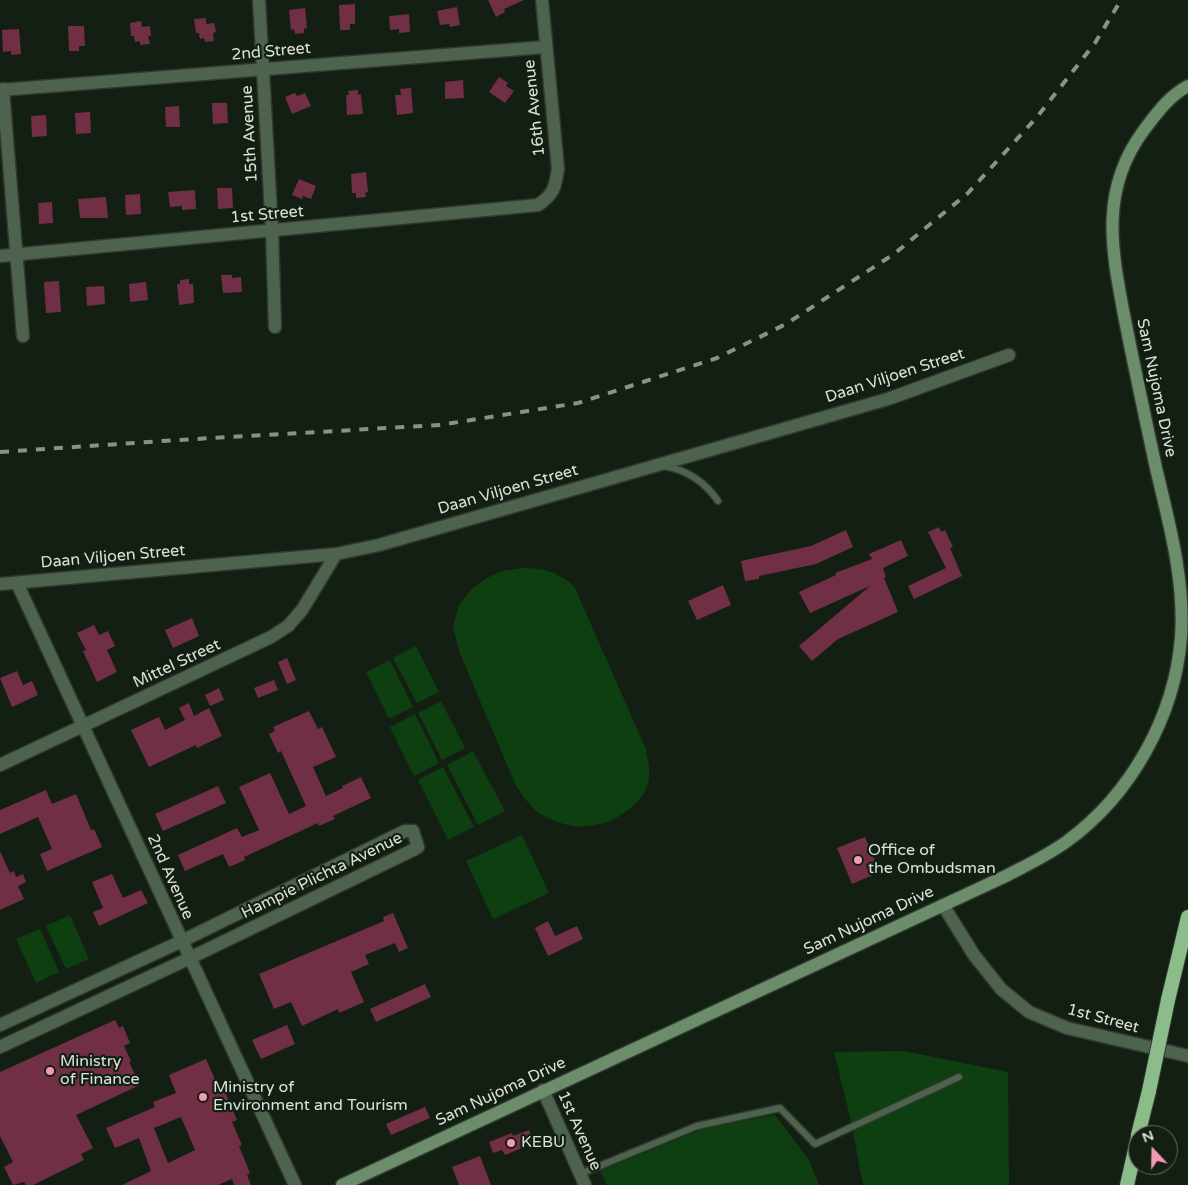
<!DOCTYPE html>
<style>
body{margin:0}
#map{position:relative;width:1188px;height:1185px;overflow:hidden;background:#131f13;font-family:"Varela Round",sans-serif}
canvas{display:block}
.north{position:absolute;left:1128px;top:1125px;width:50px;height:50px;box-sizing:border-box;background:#131f13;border:1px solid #636d63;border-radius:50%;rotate:339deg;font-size:14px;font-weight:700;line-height:20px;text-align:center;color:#dae2da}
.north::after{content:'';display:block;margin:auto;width:18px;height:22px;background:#f19ab2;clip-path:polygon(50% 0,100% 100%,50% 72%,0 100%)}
</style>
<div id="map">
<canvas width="1188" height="1185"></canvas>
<div class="north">N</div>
</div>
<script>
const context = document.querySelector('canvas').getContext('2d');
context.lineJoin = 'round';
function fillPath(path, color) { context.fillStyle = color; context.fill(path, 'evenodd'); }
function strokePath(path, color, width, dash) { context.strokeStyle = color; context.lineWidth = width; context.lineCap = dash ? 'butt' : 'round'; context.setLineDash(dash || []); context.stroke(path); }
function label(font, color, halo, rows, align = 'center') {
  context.font = font + ' "Varela Round",sans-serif'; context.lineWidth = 4.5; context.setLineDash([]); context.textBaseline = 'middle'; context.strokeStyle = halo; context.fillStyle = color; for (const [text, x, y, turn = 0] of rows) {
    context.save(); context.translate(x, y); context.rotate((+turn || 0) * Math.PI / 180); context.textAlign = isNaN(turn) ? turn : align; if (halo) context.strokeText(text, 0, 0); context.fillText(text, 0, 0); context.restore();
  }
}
const green = new Path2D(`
 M524,568c23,1 31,3 50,18l72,163c2,12 5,23 2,35 -8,23 -37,41 -61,42 -15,2 -32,-4 -45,-11 -11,-7 -19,-19 -26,-29l-57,-135 -6,-24 6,-22 12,-15 16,-12 15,-7z
 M416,646l23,46 -22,11 -24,-45z
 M390,660l23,47 -24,12 -23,-47z
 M441,701l24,47 -23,12 -24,-47z
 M415,714l24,49 -25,13 -24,-49z
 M473,751l32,60 -27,14 -31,-60z
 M443,767l31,60 -26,13 -30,-60z
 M522,835l27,58 -56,26 -27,-58z
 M70,915l19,44 -23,10 -20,-43z
 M40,929l19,43 -23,11 -20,-44z
 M904,1051l104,21 1,113h-146l-12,-64 -17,-69z
 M775,1115l34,45 10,25h-212l-7,-14 106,-43z`);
const building = new Path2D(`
 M488,0h36l-20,9 1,3 -9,5z
 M355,4v20h-5v6h-10l-1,-25z
 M457,7l3,18 -10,2 -1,-3 -9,1 -3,-14z
 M305,8l2,20 -3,1v4l-9,1 -1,-5 -3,1 -2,-20z
 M409,14l1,18 -11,1v-4l-9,1 -1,-14z
 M206,18v6l8,-1 2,9 -3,1 1,8 -9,1 -1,-4 -4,1 -1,-6h-3l-2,-14z
 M141,21l1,6 8,-1 1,10h-3l2,8 -10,1v-4l-5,1 -1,-6h-3l-1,-13z
 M68,26h16l1,20h-6v5h-10z
 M19,29l2,25 -10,1v-4l-8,1 -1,-22z
 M499,77l9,6 -2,3 8,5 -9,12 -16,-11z
 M463,80l1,18 -19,1v-17z
 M411,88l2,25 -16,2 -2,-20h6l-1,-6z
 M358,90v5l3,-1 2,20 -16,1 -1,-20h3l-1,-4z
 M295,93l2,3 8,-3 6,13 -19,8 -7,-17z
 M212,103h15l1,20 -15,1z
 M179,106l1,21h-14l-1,-20z
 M90,112l1,21 -15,1 -1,-21z
 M46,115l1,21 -15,1 -1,-21z
 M366,172l2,20 -3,1 1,4 -10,1v-5h-4l-1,-19z
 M299,179l17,7 -5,13 -8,-3 -1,3 -10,-4z
 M217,188h15l1,20 -15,1z
 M195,190l1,19 -14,1v-4l-12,1 -2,-15z
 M140,194l1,20 -15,1 -1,-20z
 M106,197l2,21h-28l-2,-19z
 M52,202l1,21 -14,1 -1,-21z
 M221,275h11v3l9,-1 1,15 -19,1z
 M189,279v5h4l1,19 -15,2 -2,-21h3v-4z
 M59,281l2,31 -15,1 -2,-31z
 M146,282l2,18 -18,2 -1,-18z
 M104,286l1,18 -18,2 -1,-19z
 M939,527l2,5 4,-2 8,17 -3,1 12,28 -48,23 -6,-13 38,-18 -18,-36z
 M846,530l7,17 -37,17 -57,12v3l-14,2 -4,-20 70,-15z
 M901,540l7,16 -25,12 3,9 -2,1 14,34 -60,27 -26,22 -13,-15 71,-60 -60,27 -11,-21 37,-17 -1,-2 37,-14 -3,-5z
 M723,585l8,20 -34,15 -9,-19z
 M192,618l7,18 -26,12 -8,-18z
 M94,625l5,10 9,-4 7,15 -8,4 10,22 -20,10 -14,-31 3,-1 -9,-17z
 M287,658l9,22 -9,4 -9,-22z
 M17,671l6,14 9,-4 6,14 -26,12 -12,-29z
 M274,680l4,10 -20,8 -4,-10z
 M219,688l5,12 -14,6 -5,-11z
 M189,703l5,13 15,-8 13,28 -25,12 -1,-3 -47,22 -18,-37 28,-13 6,13 20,-10 -6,-12z
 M309,711l9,18 4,-2 14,30 -23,10 13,29 17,-8 -1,-2 19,-9 10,21 -38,18 2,3 -16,7 -1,-3 -74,34 1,3 -16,7 -6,-13 -38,17 -7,-16 59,-27 5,9 17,-7 -20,-43 31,-14 19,41 17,-8 -25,-55 -3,2 -9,-19 6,-3 -2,-4z
 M218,786l8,17 -63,28 -8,-17z
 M46,790l6,14 24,-10 15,36 3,-1 8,18 -55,24 -7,-17 12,-5 -14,-32 -38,17v-24z
 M865,837l15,35 -28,12 -15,-36z
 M0,851l10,22 4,-2 2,6 7,-3 3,8 -8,4 6,13 -24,11z
 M112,874l11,24 18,-8 7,13 -49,23 -6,-14 10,-4 -11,-26z
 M393,913l15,35 -9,4 -4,-9 -30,12 4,9 -18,8 13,30 -25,11 -1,-4 -36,17 -11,-24 -17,7 -15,-35 125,-53 -1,-4z
 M548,921l7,15 22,-10 6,13 -35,17 -13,-28z
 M425,984l6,13 -55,25 -6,-13z
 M115,1020l4,8 4,-2 7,17 -6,3 7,15 -2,1 11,23 -64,30 17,33 -12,6 3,6 -51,25h-7l-2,-3 -11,3 -9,-18 9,-5 -13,-26v-64z
 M287,1025l8,19 -34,15 -9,-19z
 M206,1059l12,27 4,-1 15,35 -5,2 10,23 -3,1 11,27 -3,2 4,10h-17l-2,-6 -14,6h-96l29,-14 -12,-33 -24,10 -9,-20 49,-21 -2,-5 23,-9 -7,-18zM181,1117l14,33 -27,13 -14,-35z
 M425,1107l5,11 -39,17 -5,-11z
 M529,1130l5,13 -29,12 -3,-5 -9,3 -4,-11 23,-9 1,3z
 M480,1156l11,29h-32l-7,-18z`);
const service = new Path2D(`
 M664,466c23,4 41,16 54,35
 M580,1174l117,-48 83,-18 35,36 144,-67`);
const minor = new Path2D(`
 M259,0l13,231 3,96
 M3,89l20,247
 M0,90l545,-43
 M0,256l538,-51c16,-11 17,-17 20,-36l-16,-169
 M17,583l278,602
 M0,584l336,-30 43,-9 509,-146 121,-44
 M0,765l271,-128 17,-11 14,-16 34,-56
 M943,905l31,50 27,34 28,23 38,16 121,28
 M0,1025l182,-84 223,-110h8l5,16 -3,2 -225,109 -190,89
 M543,1090l42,95`);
const secondary = new Path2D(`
 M342,1185l666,-310c19,-10 40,-20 58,-33 65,-47 109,-126 115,-205 4,-57 -12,-114 -25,-169 -11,-51 -22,-102 -32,-153 -13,-68 -24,-126 20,-185 13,-17 25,-34 44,-44`);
const trunk = new Path2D(`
 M1168,1000l20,-83
 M1138,1135l11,-44
 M1127,1185l11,-48`);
const rail = new Path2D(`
 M0,452l178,-12 262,-15 138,-22 139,-45 69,-34 108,-70 74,-61 69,-76 58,-74 26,-43`);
const trunkBridge = new Path2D(`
 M1149,1091l19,-91`);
const markers = [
 [858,860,5,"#f19ab2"],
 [50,1071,5,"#f19ab2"],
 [203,1097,5,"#f19ab2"],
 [511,1143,5,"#f19ab2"]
];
const streetNames = [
 ["2nd Street",271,52,-5],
 ["16th Avenue",535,108,-96],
 ["15th Avenue",250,134,-93],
 ["1st Street",267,215,-5],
 ["Daan Viljoen Street",895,376,-18],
 ["Sam Nujoma Drive",1156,388,78],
 ["Daan Viljoen Street",508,490,-16],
 ["Daan Viljoen Street",113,557,-5],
 ["Mittel Street",177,664,-25],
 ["Hampie Plichta Avenue",322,876,-26],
 ["2nd Avenue",170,877,66],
 ["Sam Nujoma Drive",869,921,-25],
 ["1st Street",1103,1019,15],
 ["Sam Nujoma Drive",501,1092,-25],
 ["1st Avenue",579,1131,66]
];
const poiNames = [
 ["Office of",868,851],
 ["the Ombudsman",868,869],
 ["Ministry",60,1062],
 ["of Finance",60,1080],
 ["Ministry of",213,1088],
 ["Environment and Tourism",213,1106],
 ["KEBU",521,1143]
];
fillPath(green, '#0d3f11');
fillPath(building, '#702f44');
strokePath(service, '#2f3a2f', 9);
strokePath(minor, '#2f3a2f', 15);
strokePath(secondary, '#2f3a2f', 15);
strokePath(trunk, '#2f3a2f', 16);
strokePath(service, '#4e634e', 6);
strokePath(minor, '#4e634e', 12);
strokePath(secondary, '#6b8d6a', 12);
strokePath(trunk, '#8bbc8a', 14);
strokePath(rail, '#889288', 4, [9, 9]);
strokePath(trunkBridge, '#2f3a2f', 16, []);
strokePath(trunkBridge, '#8bbc8a', 14);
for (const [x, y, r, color] of markers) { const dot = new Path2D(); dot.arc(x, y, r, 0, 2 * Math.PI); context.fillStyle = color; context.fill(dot); strokePath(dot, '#131f13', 2); }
label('16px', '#dae2da', '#131f13', streetNames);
label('16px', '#dae2da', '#131f13', poiNames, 'left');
</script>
